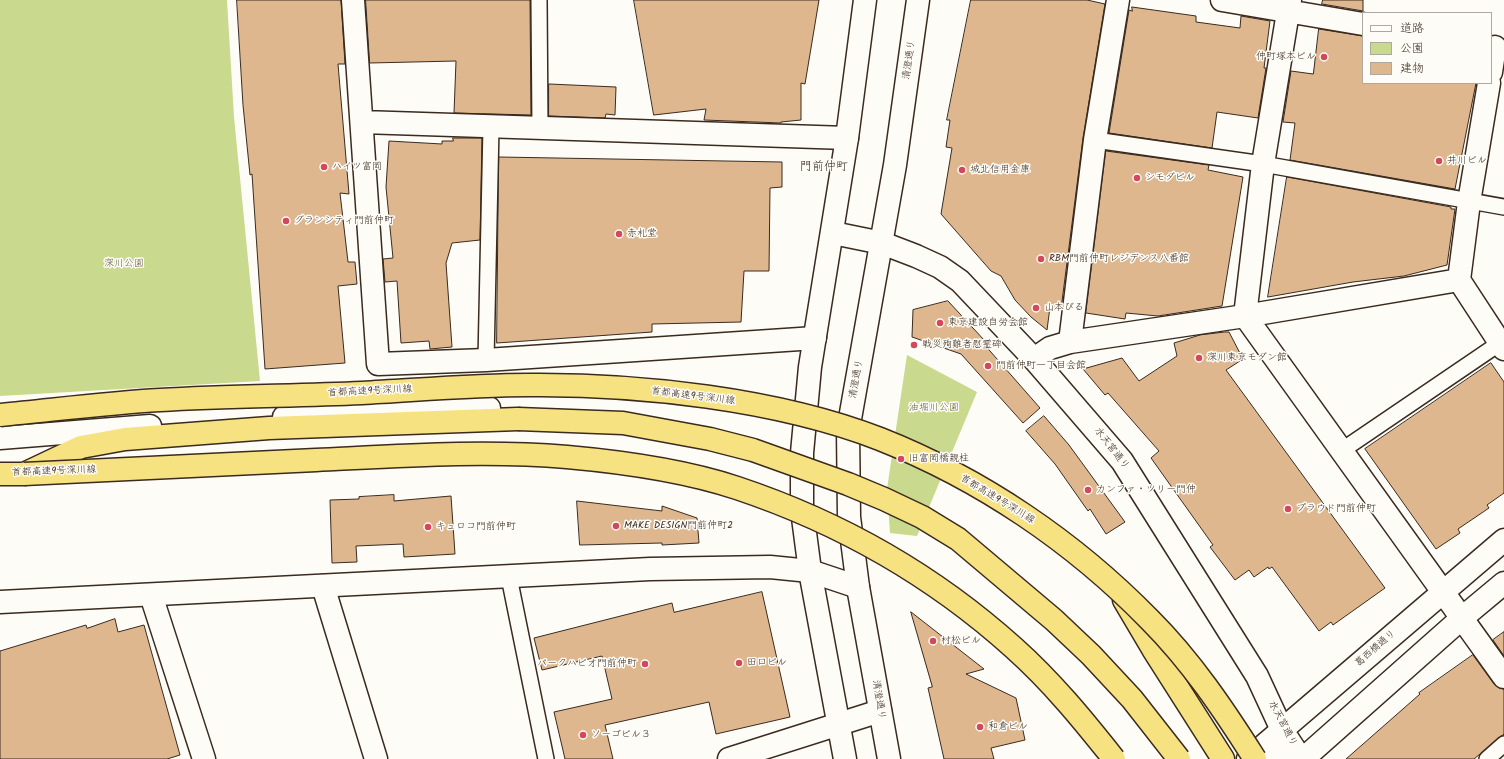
<!DOCTYPE html>
<meta charset="utf-8">
<style>
body{margin:0}
#map{position:relative;width:1504px;height:759px;overflow:hidden;background:#fdfcf7;font-family:Kalam,"Klee One",sans-serif}
canvas{display:block}
.legend{position:absolute;left:1362px;top:12px;width:130px;height:72px;box-sizing:border-box;background:#fdfcf7;border:1px solid #afa8a0;margin:0;padding:5px 7px;list-style:none;font-size:12px;color:#3b2a1e}
.legend li{display:flex;align-items:center;gap:8px;height:20px}
.legend b{width:20px;border:1px solid #afa8a0}
</style>
<div id="map">
<canvas width="1504" height="759"></canvas>
<ul class="legend">
<li><b style="height:5px;background:#fdfcf7"></b>道路</li>
<li><b style="height:11px;background:#c9d98d"></b>公園</li>
<li><b style="height:11px;background:#deb78f"></b>建物</li>
</ul>
</div>
<script>
const context = document.querySelector('canvas').getContext('2d');
context.lineJoin = 'round';
function fillPath(path, color) { context.fillStyle = color; context.fill(path, 'evenodd'); }
function strokePath(path, color, width, dash) { context.strokeStyle = color; context.lineWidth = width; context.lineCap = dash ? 'butt' : 'round'; context.setLineDash(dash || []); context.stroke(path); }
function label(font, color, halo, rows, align = 'center') {
  context.font = font + ' Kalam,"Klee One",sans-serif'; context.lineWidth = 3; context.setLineDash([]); context.textBaseline = 'middle'; context.strokeStyle = halo; context.fillStyle = color; for (const [text, x, y, turn = 0] of rows) {
    context.save(); context.translate(x, y); context.rotate((+turn || 0) * Math.PI / 180); context.textAlign = isNaN(turn) ? turn : align; if (halo) context.strokeText(text, 0, 0); context.fillText(text, 0, 0); context.restore();
  }
}
const green = new Path2D(`
 M0,0h227l7,117 26,264 -260,15z
 M907,355l70,37 -60,144 -27,-3 -3,-44z`);
const building = new Path2D(`
 M237,0h104l4,64h-7l11,130 -9,-1 8,69h7l2,22 -19,2 7,77 -80,6 -13,-195 -2,1 -7,-70z
 M366,0h164l1,115 -77,-2 2,-52 -86,2z
 M634,0h185l-14,84 -4,-1v37l-20,2v1l-77,-3 2,-11 -52,6z
 M971,0h116l18,4 -22,134 -22,171 -11,-2 -3,23 -16,-13 -16,-17 -14,-24 -10,-5 -50,-57 11,-66 -6,-1 4,-27h-3z
 M1323,0h40v11l-41,-7z
 M1132,7l64,9v6l44,6 1,-12 29,5 -6,47h2l-8,50 -41,-6 -5,36 -103,-15 20,-123 3,1z
 M1319,29l44,7v47h113l-21,106 -165,-29 5,-37 -12,-1 8,-51 22,3z
 M549,84l67,3 -1,28 -9,-1 -1,4 -56,-2z
 M453,138h29l-2,102 -28,3 -6,20 6,84 -22,2 -1,-8 -28,2 -4,-62 -12,1 -2,-23 10,-1 -7,-71 3,-46 53,3v-3h11z
 M1106,151l103,14 -1,5 35,7 -21,129 -64,10 -32,-3 -1,6 -39,-6z
 M499,157l283,5v25l-12,1 -1,83h-25l-3,51 -89,2v8l-155,11z
 M1287,177l164,30v2h4l-8,56 -43,11 -51,6 -85,15z
 M948,301l37,40 -2,2 57,65 -17,15 -62,-69 -49,-17 1,-27z
 M1225,332h4l14,27 -17,11 159,218 -52,37 -2,-3 -12,9 -47,-64 -3,2 -1,-2 -14,10 -5,-7 -14,10 -25,-33 3,-2 -62,-87 8,-7 -51,-58 -3,2 -22,-26 39,-11 17,23 38,-25 -3,-13 26,-8z
 M1491,363l13,19v111l-17,12 2,3 -31,21 2,4 -24,16 -71,-100z
 M1044,416l25,29 56,77 -19,12 -16,-25 -2,2 -33,-47 -29,-33z
 M394,495v6l57,-5 4,58 -51,3 -1,-13 -47,2 1,16 -25,1 -2,-63 29,-1v-2z
 M577,501l85,10v-5l35,12 2,25 -37,2v-2l-82,2z
 M762,592l28,125 -74,17 -7,-32 -104,23 8,34h-48l-11,-47 58,-13 -10,-43 -60,14 -8,-32 138,-35 2,9z
 M911,612l73,57 -18,5 50,24 9,42 -34,8 3,11h-50l-16,-71 4,-1z
 M115,619l3,13 26,-7 36,130 -13,4h-167v-108l86,-26 1,3z
 M1504,632v24l-11,-16z
 M1473,655l21,29 5,4 5,1v45l-30,25h-128l74,-65 -1,-1z`);
const service = new Path2D(`
 M539,0l1,128
 M1095,140l168,24 241,43
 M486,360l5,-233
 M1341,451l159,-108
 M509,577l37,182
 M1487,759l17,-15`);
const pedestrian = new Path2D(`
 M284,417l100,-6 105,-3
 M0,438l150,-12`);
const minor = new Path2D(`
 M353,0l25,364 108,-4 329,-22
 M1222,0l141,24
 M1290,0l-27,164 -18,152 259,361
 M1491,72l4,-25
 M362,122l485,16
 M1459,280l10,-78 20,-119
 M1070,342l25,-202 23,-140
 M1034,359l16,-11 20,-6 175,-26 214,-36 45,69
 M323,586l53,173
 M151,595l53,164
 M729,759l151,-48`);
const tertiary = new Path2D(`
 M833,233l49,10 34,13 24,11 20,14 74,78 88,102 135,215 25,54
 M0,602l650,-33 120,-2 40,4 48,16`);
const secondary = new Path2D(`
 M1282,730l19,29
 M845,759l-35,-188 -8,-61v-57l8,-86 37,-229 18,-138
 M889,759l-31,-172 -9,-70 -1,-87 47,-265 23,-165
 M1248,759l256,-219
 M1277,759l5,-29
 M1303,759l159,-141 42,-35`);
const motorway = new Path2D(`
 M0,474h24l57,-27 44,-8 144,-11 249,-9
 M1124,600l29,49 70,110`);
const motorwayBridge = new Path2D(`
 M0,415c53,-5 107,-12 160,-15 67,-4 135,-4 202,-7 56,-3 112,-8 167,-8 110,-1 248,14 351,54 101,40 194,103 270,181 41,41 74,90 105,139
 M518,419l105,4 87,16 43,11 95,34 36,15 38,18 36,22 96,81 37,35 41,44 47,60
 M24,474c97,-5 195,-9 292,-14 83,-4 167,-10 251,-3 56,5 116,13 170,31 102,34 197,88 277,160 38,34 69,72 100,111`);
const markers = [
 [1324,57,4,"#d1495b"],
 [1439,161,4,"#d1495b"],
 [324,167,4,"#d1495b"],
 [962,170,4,"#d1495b"],
 [1137,178,4,"#d1495b"],
 [286,221,4,"#d1495b"],
 [619,234,4,"#d1495b"],
 [1041,259,4,"#d1495b"],
 [1036,308,4,"#d1495b"],
 [940,323,4,"#d1495b"],
 [914,345,4,"#d1495b"],
 [1199,358,4,"#d1495b"],
 [988,366,4,"#d1495b"],
 [901,459,4,"#d1495b"],
 [1088,490,4,"#d1495b"],
 [1288,509,4,"#d1495b"],
 [616,526,4,"#d1495b"],
 [428,527,4,"#d1495b"],
 [933,641,4,"#d1495b"],
 [739,663,4,"#d1495b"],
 [645,664,4,"#d1495b"],
 [980,727,4,"#d1495b"],
 [583,735,4,"#d1495b"]
];
const poiNames = [
 ["仲町塚本ビル",1316,57,"right"],
 ["井川ビル",1447,161],
 ["ハイツ富岡",332,167],
 ["城北信用金庫",970,170],
 ["シモダビル",1145,178],
 ["グランシティ門前仲町",294,221],
 ["赤札堂",627,234],
 ["RBM門前仲町レジデンス八番館",1049,259],
 ["山本びる",1044,308],
 ["東京建設自労会館",948,323],
 ["戦災殉難者慰霊碑",922,345],
 ["深川東京モダン館",1207,358],
 ["門前仲町一丁目会館",996,366],
 ["旧富岡橋親柱",909,459],
 ["カンファ・ツリー門仲",1096,490],
 ["プラウド門前仲町",1296,509],
 ["MAKE DESIGN門前仲町2",624,526],
 ["キュロコ門前仲町",436,527],
 ["村松ビル",941,641],
 ["田口ビル",747,663],
 ["パークハビオ門前仲町",637,664,"right"],
 ["和倉ビル",988,727],
 ["ソーゴビル３",591,735]
];
const streetNames = [
 ["清澄通り",910,60,-82],
 ["清澄通り",857,379,-80],
 ["首都高速9号深川線",370,392,-3],
 ["首都高速9号深川線",693,397,7],
 ["水天宮通り",1111,449,52],
 ["首都高速9号深川線",54,472,-2],
 ["首都高速9号深川線",997,500,31],
 ["葛西橋通り",1376,649,-41],
 ["清澄通り",878,700,80],
 ["水天宮通り",1282,724,62]
];
const parkNames = [
 ["深川公園",124,264],
 ["油堀川公園",934,408]
];
const quarterNames = [
 ["門前仲町",824,168]
];
fillPath(green, '#c9d98d');
fillPath(building, '#deb78f');
strokePath(building, '#3b2a1e', 1);
strokePath(service, '#3b2a1e', 18);
strokePath(pedestrian, '#3b2a1e', 25);
strokePath(minor, '#3b2a1e', 25);
strokePath(tertiary, '#3b2a1e', 25);
strokePath(secondary, '#3b2a1e', 25);
strokePath(motorway, '#3b2a1e', 25);
strokePath(service, '#fdfcf7', 15);
strokePath(pedestrian, '#fdfcf7', 22);
strokePath(minor, '#fdfcf7', 22);
strokePath(tertiary, '#fdfcf7', 22);
strokePath(secondary, '#fdfcf7', 22);
strokePath(motorway, '#f7e281', 22);
strokePath(motorwayBridge, '#3b2a1e', 25, []);
strokePath(motorwayBridge, '#f7e281', 22);
for (const [x, y, r, color] of markers) { const dot = new Path2D(); dot.arc(x, y, r, 0, 2 * Math.PI); context.fillStyle = color; context.fill(dot); strokePath(dot, '#fdfcf7', 1.5); }
label('10px', '#3b2a1e', '#fdfcf7', poiNames, 'left');
label('10px', '#3b2a1e', '#fdfcf7', streetNames);
label('10px', '#5e563a', '#fdfcf7', parkNames);
label('12px', '#3b2a1e', '#fdfcf7', quarterNames);
</script>
